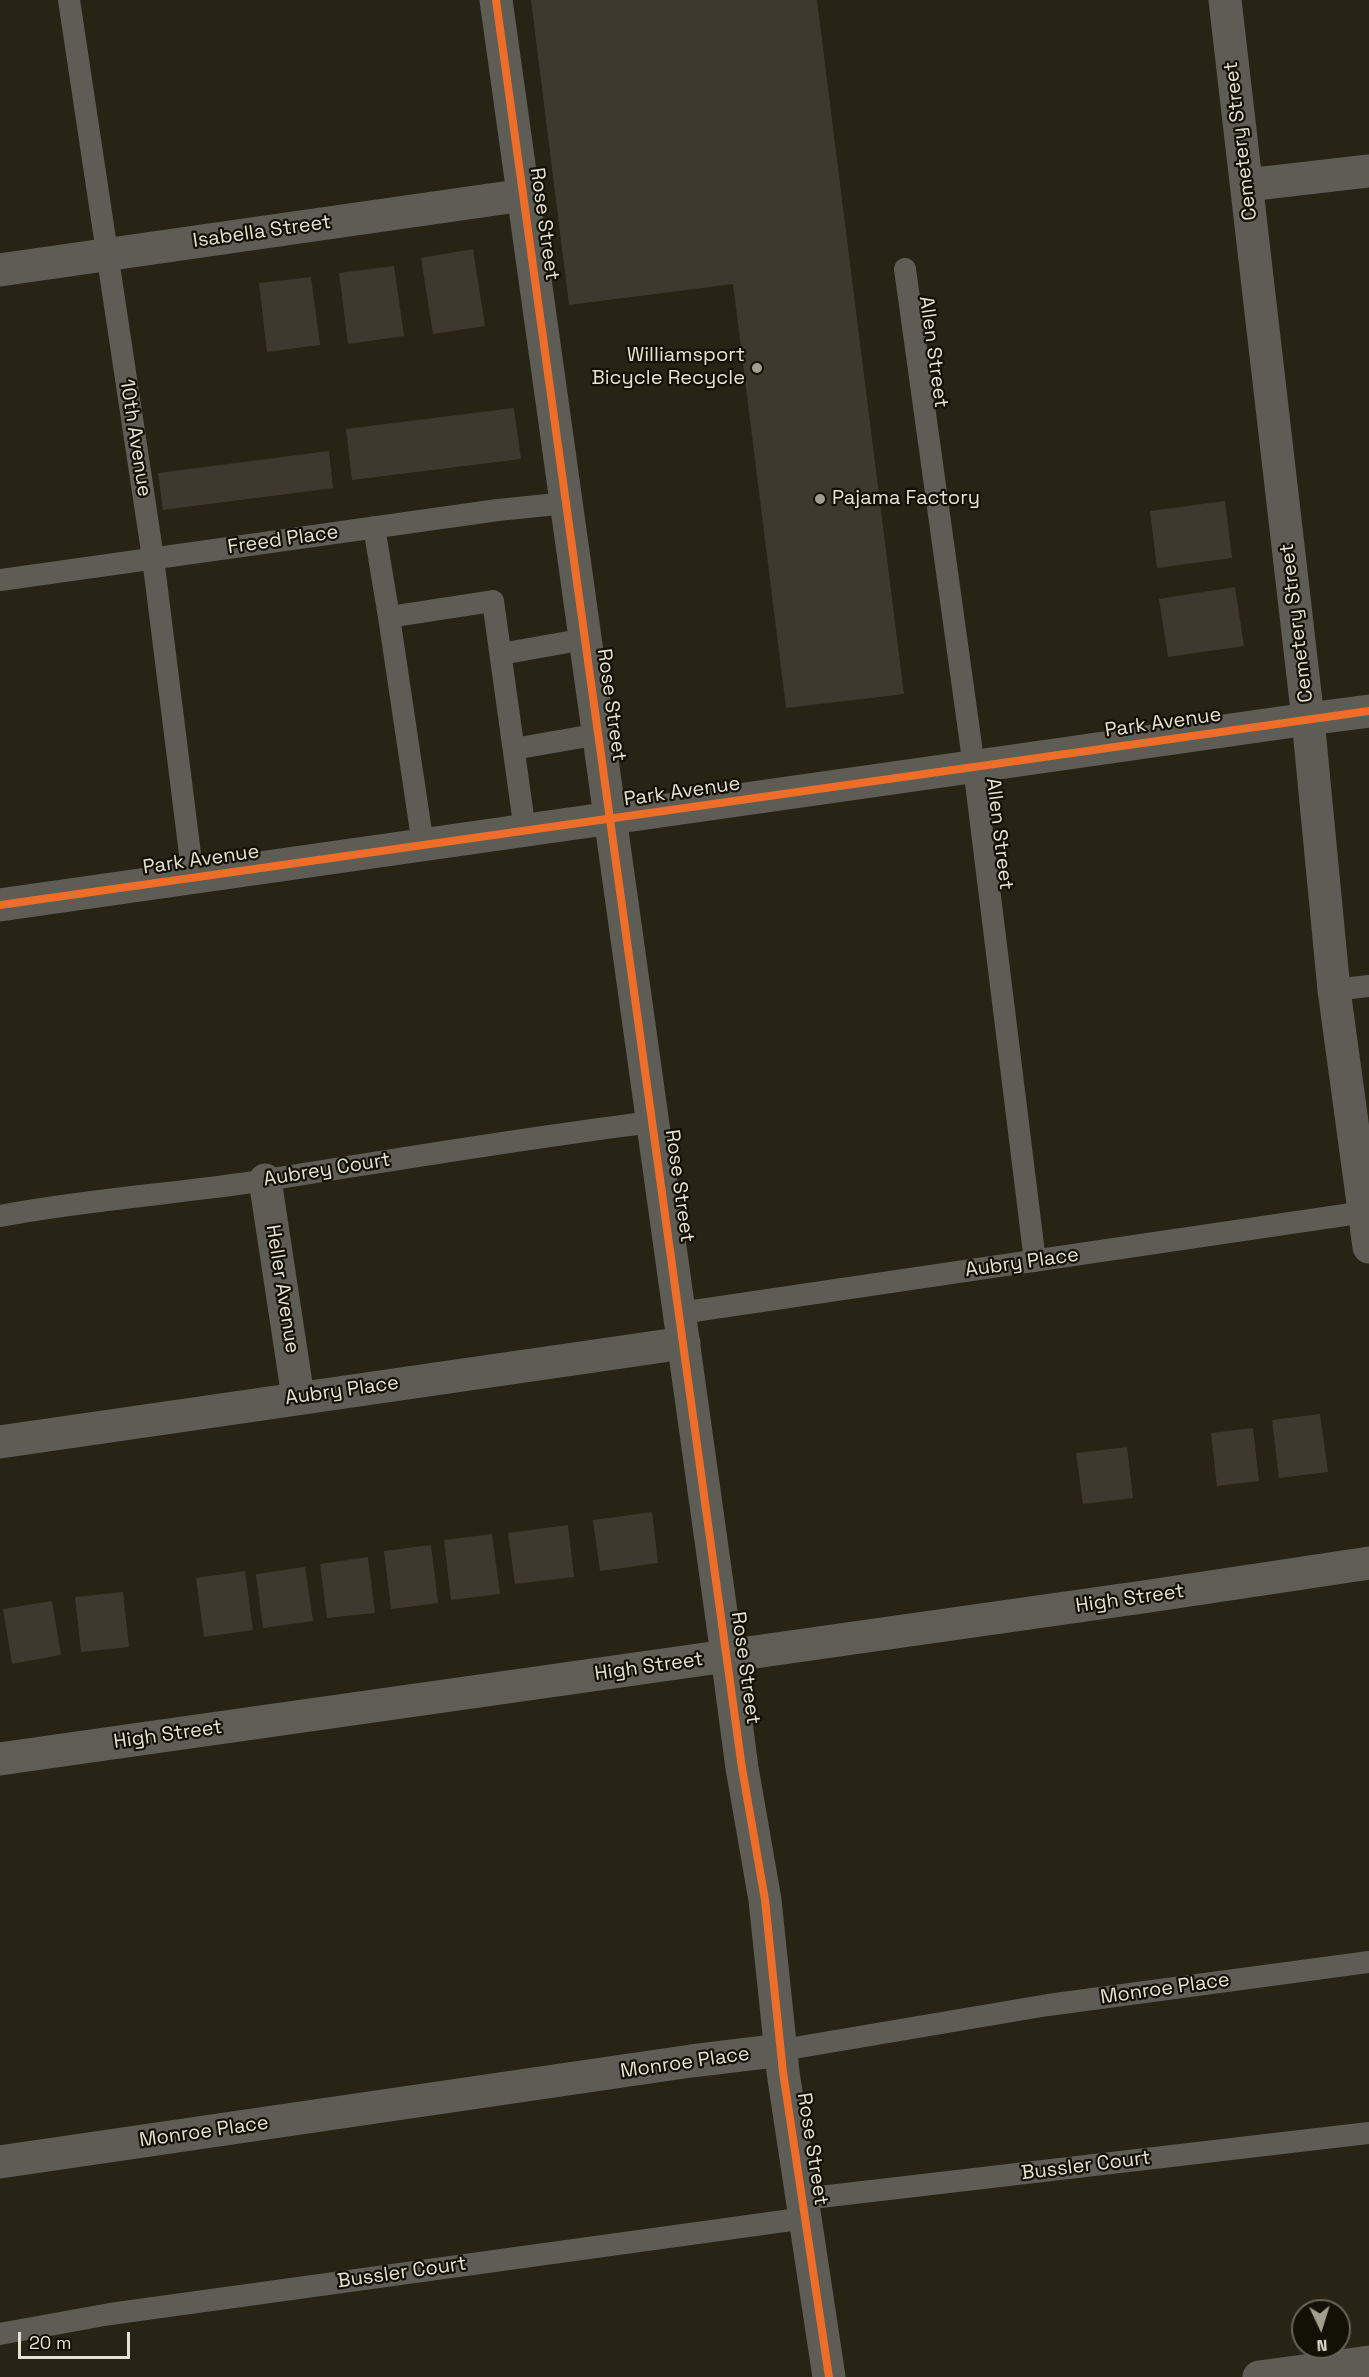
<!DOCTYPE html>
<style>
body{margin:0}
#map{position:relative;width:1369px;height:2377px;overflow:hidden;background:#272315;font-family:"Space Grotesk",sans-serif}
canvas{display:block}
.north{position:absolute;left:1291px;top:2299px;width:60px;height:60px;box-sizing:border-box;background:#131006;border:2px solid #676458;border-radius:50%;rotate:176deg;font-size:16px;font-weight:700;line-height:24px;text-align:center;color:#e6e2d3}
.north::after{content:'';display:block;margin:auto;width:21px;height:27px;background:#a39f90;clip-path:polygon(50% 0,100% 100%,50% 72%,0 100%)}
.scale{position:absolute;left:18px;top:2332px;width:112px;height:27px;box-sizing:border-box;border:3px solid #e6e2d3;border-top:0;padding-left:8px;font-size:18px;line-height:21px;white-space:nowrap;color:#e6e2d3;-webkit-text-stroke:4px #131006;paint-order:stroke}
</style>
<div id="map">
<canvas width="1369" height="2377"></canvas>
<div class="north">N</div>
<div class="scale">20 m</div>
</div>
<script>
const context = document.querySelector('canvas').getContext('2d');
context.lineJoin = 'round';
function fillPath(path, color) { context.fillStyle = color; context.fill(path, 'evenodd'); }
function strokePath(path, color, width, dash) { context.strokeStyle = color; context.lineWidth = width; context.lineCap = dash ? 'butt' : 'round'; context.setLineDash(dash || []); context.stroke(path); }
function label(font, color, halo, rows, align = 'center') {
  context.font = font + ' "Space Grotesk",sans-serif'; context.lineWidth = 4.5; context.setLineDash([]); context.textBaseline = 'middle'; context.strokeStyle = halo; context.fillStyle = color; for (const [text, x, y, turn = 0] of rows) {
    context.save(); context.translate(x, y); context.rotate((+turn || 0) * Math.PI / 180); context.textAlign = isNaN(turn) ? turn : align; if (halo) context.strokeText(text, 0, 0); context.fillText(text, 0, 0); context.restore();
  }
}
const building = new Path2D(`
 M531,0h286l87,694 -118,14 -53,-424 -164,21z
 M473,249l12,77 -52,8 -12,-76z
 M394,266l10,70 -56,8 -9,-71z
 M311,277l9,68 -53,7 -8,-69z
 M514,408l7,51 -169,21 -6,-51z
 M329,451l4,37 -170,22 -5,-37z
 M1225,501l7,57 -75,10 -7,-57z
 M1235,587l9,59 -76,11 -9,-58z
 M1320,1414l8,58 -49,6 -7,-58z
 M1253,1428l6,53 -42,5 -6,-53z
 M1127,1447l6,51 -50,6 -7,-51z
 M652,1512l6,51 -58,8 -7,-51z
 M568,1525l6,52 -59,7 -7,-51z
 M492,1534l8,60 -49,6 -7,-60z
 M431,1545l7,58 -47,6 -7,-58z
 M368,1557l7,56 -48,5 -7,-54z
 M305,1567l8,54 -50,7 -7,-54z
 M245,1571l8,59 -49,7 -8,-59z
 M123,1592l6,55 -48,5 -6,-55z
 M52,1601l9,54 -49,9 -9,-55z`);
const service = new Path2D(`
 M69,0l84,558 40,320
 M905,269l69,498 61,494
 M374,527l15,90
 M0,580l498,-70 69,-7
 M501,654l84,-15
 M514,749l85,-15
 M423,845l-34,-228 104,-16 32,230
 M1334,990l35,-4
 M0,1216c88,-17 178,-22 266,-36 129,-20 257,-42 387,-58
 M680,1313l685,-101
 M782,2050l266,-45 321,-43
 M803,2199l566,-66
 M0,2334l110,-20 696,-96`);
const minor = new Path2D(`
 M1247,185l122,-14
 M0,270l524,-75
 M0,905l1308,-186
 M265,1180l33,217
 M0,1442l684,-99
 M727,1655l15,113 23,132 18,172 46,305
 M0,2162l691,-101 91,-11
 M1259,2377l110,-15`);
const tertiary = new Path2D(`
 M496,0l231,1655
 M1225,0l83,719 26,271 35,257
 M1308,719l61,-8`);
const secondary = new Path2D(`
 M0,1759l1150,-163 219,-33`);
const cycleway = new Path2D(`
 M496,0l246,1768 23,132 18,172 46,305
 M0,905l1369,-194`);
const markers = [
 [757,368,6,"#a39f90"],
 [820,499,6,"#a39f90"]
];
const streetNames = [
 ["Cemetery Street",1241,141,-97],
 ["Rose Street",544,224,82],
 ["Isabella Street",262,232,-8],
 ["Allen Street",933,352,82],
 ["10th Avenue",135,438,81],
 ["Freed Place",283,540,-8],
 ["Cemetery Street",1297,623,-97],
 ["Rose Street",611,705,82],
 ["Park Avenue",1163,723,-8],
 ["Park Avenue",682,792,-8],
 ["Allen Street",999,834,83],
 ["Park Avenue",201,860,-8],
 ["Aubrey Court",327,1170,-9],
 ["Rose Street",679,1186,82],
 ["Aubry Place",1022,1263,-8],
 ["Heller Avenue",282,1289,81],
 ["Aubry Place",342,1391,-8],
 ["High Street",1130,1599,-8],
 ["High Street",649,1667,-8],
 ["Rose Street",745,1668,82],
 ["High Street",168,1735,-8],
 ["Monroe Place",1165,1989,-8],
 ["Monroe Place",685,2063,-8],
 ["Monroe Place",204,2132,-8],
 ["Rose Street",812,2149,81],
 ["Bussler Court",1086,2166,-7],
 ["Bussler Court",402,2273,-8]
];
const poiNames = [
 ["Williamsport",745,356],
 ["Bicycle Recycle",745,379],
 ["Pajama Factory",832,499,"left"]
];
fillPath(building, '#3e392e');
strokePath(service, '#5d5c55', 22);
strokePath(minor, '#5d5c55', 33);
strokePath(tertiary, '#5d5c55', 33);
strokePath(secondary, '#5e5e55', 33);
strokePath(cycleway, '#ee6e29', 8);
for (const [x, y, r, color] of markers) { const dot = new Path2D(); dot.arc(x, y, r, 0, 2 * Math.PI); context.fillStyle = color; context.fill(dot); strokePath(dot, '#131006', 2); }
label('20px', '#e6e2d3', '#131006', streetNames);
label('20px', '#e6e2d3', '#131006', poiNames, 'right');
</script>
